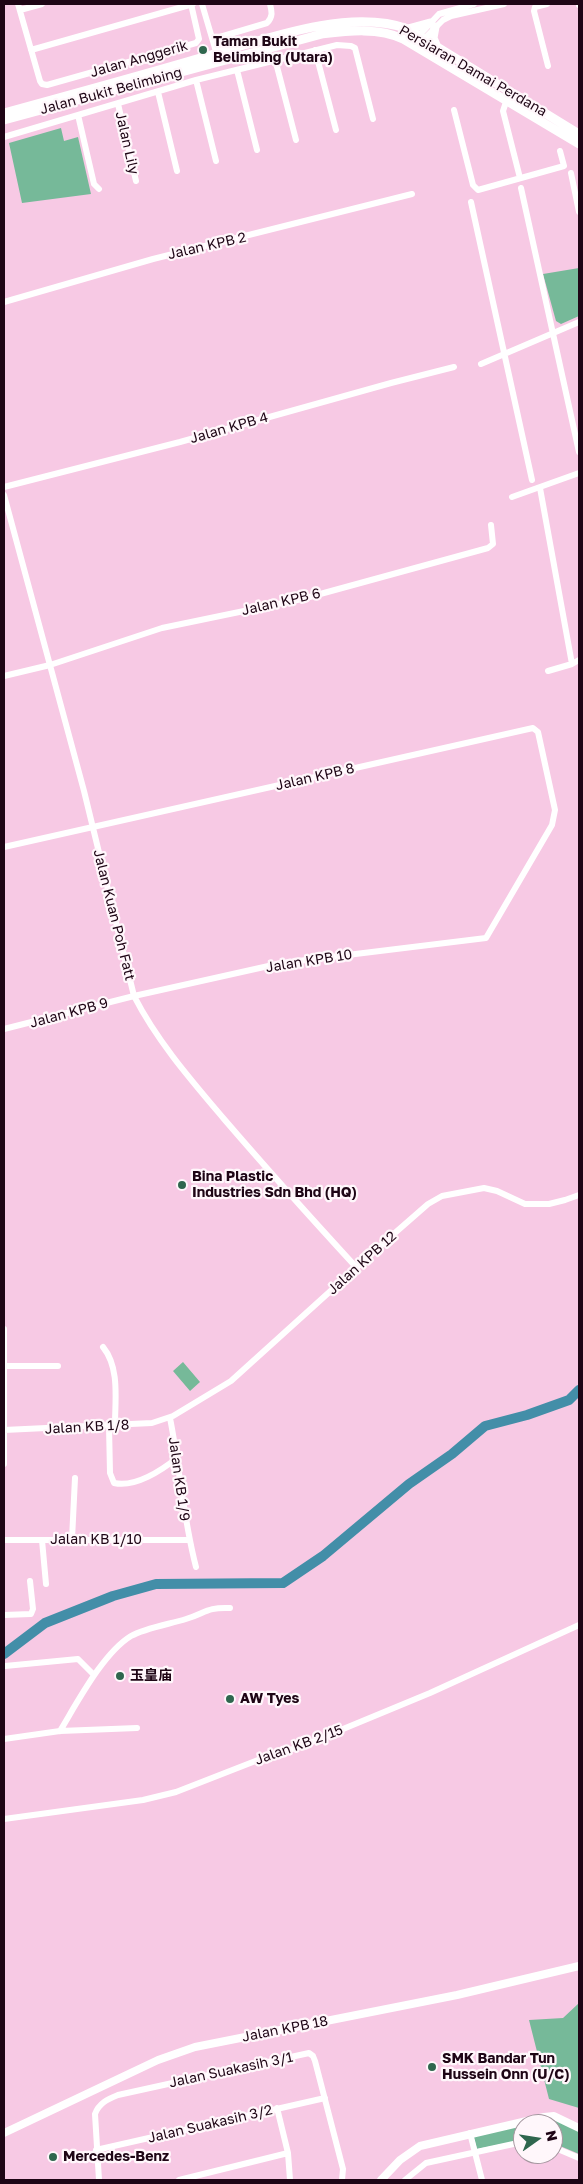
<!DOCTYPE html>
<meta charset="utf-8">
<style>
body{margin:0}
#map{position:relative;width:583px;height:2184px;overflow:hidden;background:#f7c9e4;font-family:"Golos Text",sans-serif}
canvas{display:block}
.frame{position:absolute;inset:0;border:5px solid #1e0515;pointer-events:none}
.north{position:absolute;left:513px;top:2114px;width:50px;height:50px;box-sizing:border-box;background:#fff7fb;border:1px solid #a5969f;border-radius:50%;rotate:77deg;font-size:14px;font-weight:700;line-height:20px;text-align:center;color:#1e0515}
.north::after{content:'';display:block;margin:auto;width:18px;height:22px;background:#2f664e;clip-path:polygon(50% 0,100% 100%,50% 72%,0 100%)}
</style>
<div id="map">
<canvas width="583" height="2184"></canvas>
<div class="frame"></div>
<div class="north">N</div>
</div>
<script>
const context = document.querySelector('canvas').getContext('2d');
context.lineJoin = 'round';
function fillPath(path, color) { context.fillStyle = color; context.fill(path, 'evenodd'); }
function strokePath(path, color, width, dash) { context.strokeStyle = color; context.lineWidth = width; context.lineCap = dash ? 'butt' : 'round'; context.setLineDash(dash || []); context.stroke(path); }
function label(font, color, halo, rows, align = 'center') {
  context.font = font + ' "Golos Text","Noto Sans SC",sans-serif'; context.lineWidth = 4.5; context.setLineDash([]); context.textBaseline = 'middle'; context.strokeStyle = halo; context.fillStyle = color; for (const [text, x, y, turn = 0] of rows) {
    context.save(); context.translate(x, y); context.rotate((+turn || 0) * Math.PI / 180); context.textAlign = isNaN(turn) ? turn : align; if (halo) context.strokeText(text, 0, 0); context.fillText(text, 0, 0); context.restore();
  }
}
const green = new Path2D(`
 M61,128l3,13 14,-4 13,57 -69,9 -13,-60z
 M579,268v48l-18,8 -5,-3 -13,-47z
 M183,1362l17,20 -10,9 -17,-20z
 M579,2003v105l-30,-9 -20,-79 34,-2z
 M554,2118l25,13v23l-26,-11v-19h-29z
 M523,2124v16l-46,9 -4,-14z`);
const river = new Path2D(`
 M4,1654l41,-31 68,-27 43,-12 127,-1 40,-27 86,-72 43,-30 33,-28 42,-11 42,-15 10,-10`);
const minor = new Path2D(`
 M18,4l22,77 2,3 5,1 149,-42 3,-4 -8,-35
 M202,4l15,51
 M547,4l-12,3 -1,4 14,55
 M579,4v1
 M20,10l22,-6
 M213,39l54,-16c6,-6 5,-11 3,-19
 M422,41l21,-21 8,-4 53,-12
 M411,44l28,-30 35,-10
 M31,50l162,-46
 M315,50l21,80
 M275,59l21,81
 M237,70l20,80
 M196,80l20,81
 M158,92l19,79
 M507,99l-4,12 17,67
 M118,104l18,77
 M454,110l19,75 5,5 86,-24 -4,-15
 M78,115l16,69 5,5
 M4,137l192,-57 141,-35 14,1 4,2 18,71
 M571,173l8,39
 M521,188l58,264
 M471,202l61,278
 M4,302l149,-43 259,-65
 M481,364l98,-42
 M4,487l176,-45 211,-59 63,-16
 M540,488l32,176
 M4,495l80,296 50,205c23,45 57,84 90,123 43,50 87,99 132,148
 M512,497l67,-24
 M548,671l24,-7 7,-4
 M4,676l46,-11 112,-37 140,-29 186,-51 5,-4 -2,-19
 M4,847l529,-119 5,4 17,78 -3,15 -66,113 -204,25 -148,33 -130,33
 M4,1329v135
 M103,1347c17,21 12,53 12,78
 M4,1366h54
 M170,1418c10,50 13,100 26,149
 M109,1426l1,47 4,10c21,5 48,-13 63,-25
 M4,1430l148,-7 21,-7 58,-35 157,-142 40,-35 14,-8 42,-8 13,3 28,13h24l16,-4 14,-5
 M72,1539l3,-61
 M4,1540h184
 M42,1540l4,44
 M4,1615l27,-1 2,-5 -3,-28
 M5,1666l73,-7 16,16
 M60,1731c17,-28 43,-78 71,-95 14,-8 39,-12 55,-17 20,-6 20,-12 44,-11
 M4,1739l56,-8 77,-3
 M4,1819l139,-19 33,-8 82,-32 44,-14 128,-53 149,-68
 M277,2108l11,45 2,27
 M470,2133l12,47
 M553,2147l26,11
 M96,2150l229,-52
 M99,2180l-4,-66c4,-11 13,-15 23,-19l191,-42 4,3 2,5 28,108 -1,11
 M179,2180l109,-27
 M405,2180l21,-17 92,-20h5`);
const tertiary = new Path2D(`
 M4,2133l154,-73 37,-13 262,-52 122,-29
 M381,2180l19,-20 20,-14 124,-29 10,-1 25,12`);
const secondary = new Path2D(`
 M435,27l-2,11 4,9
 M408,29l22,-6
 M4,113c62,-17 124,-34 186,-52 63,-17 154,-55 218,-32l171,105
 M4,120l318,-86c25,-3 57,-7 81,5l176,105`);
const markers = [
 [203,50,5,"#2f664e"],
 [182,1185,5,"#2f664e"],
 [120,1676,5,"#2f664e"],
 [230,1699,5,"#2f664e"],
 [432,2067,5,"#2f664e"],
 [53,2157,5,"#2f664e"]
];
const poiNames = [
 ["Taman Bukit",213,42],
 ["Belimbing (Utara)",213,58],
 ["Bina Plastic",192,1177],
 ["Industries Sdn Bhd (HQ)",192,1193],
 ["玉皇庙",130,1676],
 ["AW Tyes",240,1699],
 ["SMK Bandar Tun",442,2059],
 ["Hussein Onn (U/C)",442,2075],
 ["Mercedes-Benz",63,2157]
];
const streetNames = [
 ["Jalan Anggerik",139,59,-16],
 ["Persiaran Damai Perdana",473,71,30],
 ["Jalan Bukit Belimbing",111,91,-15],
 ["Jalan Lily",127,143,77],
 ["Jalan KPB 2",207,246,-13],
 ["Jalan KPB 4",229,428,-16],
 ["Jalan KPB 6",281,602,-13],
 ["Jalan KPB 8",315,777,-13],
 ["Jalan Kuan Poh Fatt",114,915,76],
 ["Jalan KPB 10",309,961,-9],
 ["Jalan KPB 9",69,1013,-15],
 ["Jalan KPB 12",362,1263,-42],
 ["Jalan KB 1/8",87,1427,-3],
 ["Jalan KB 1/9",179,1479,82],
 ["Jalan KB 1/10",96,1540],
 ["Jalan KB 2/15",299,1745,-20],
 ["Jalan KPB 18",285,2029,-11],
 ["Jalan Suakasih 3/1",231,2070,-12],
 ["Jalan Suakasih 3/2",210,2124,-13]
];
fillPath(green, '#76b999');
strokePath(river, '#438ea8', 10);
strokePath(minor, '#fff', 6);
strokePath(tertiary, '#fff', 8);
strokePath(secondary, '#fff', 9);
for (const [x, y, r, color] of markers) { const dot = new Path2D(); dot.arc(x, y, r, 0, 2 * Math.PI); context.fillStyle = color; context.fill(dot); strokePath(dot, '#fff7fb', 2); }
label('bold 14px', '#1e0515', '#fff7fb', poiNames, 'left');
label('14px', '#1e0515', '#fff7fb', streetNames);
</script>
